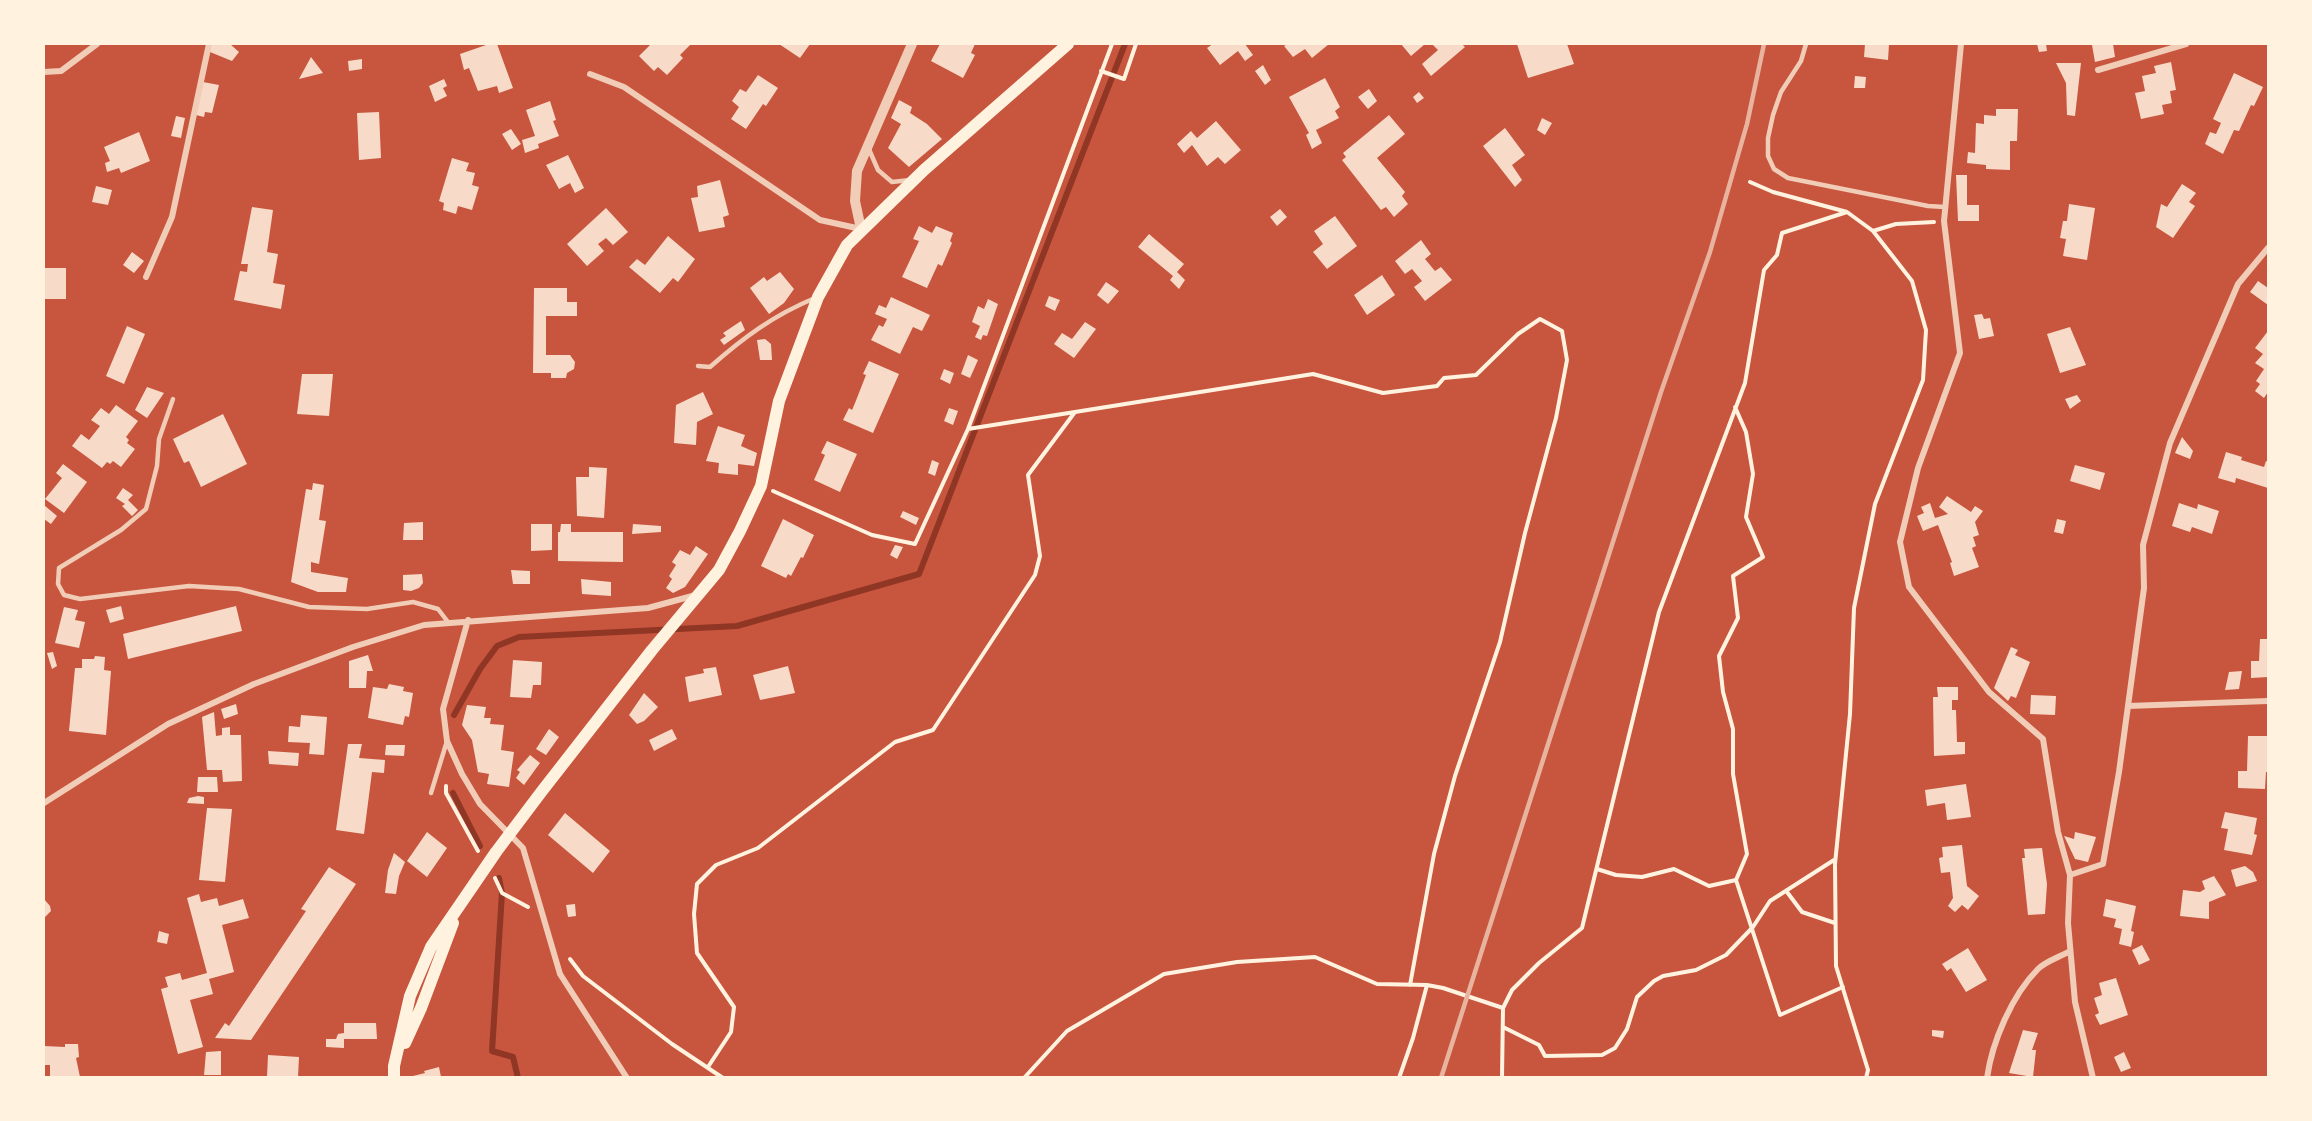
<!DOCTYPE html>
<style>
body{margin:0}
#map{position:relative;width:2312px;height:1121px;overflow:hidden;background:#c8553d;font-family:"Fira Sans",sans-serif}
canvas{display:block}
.frame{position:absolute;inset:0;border:45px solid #fff3e0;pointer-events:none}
</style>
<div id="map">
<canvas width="2312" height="1121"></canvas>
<div class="frame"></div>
</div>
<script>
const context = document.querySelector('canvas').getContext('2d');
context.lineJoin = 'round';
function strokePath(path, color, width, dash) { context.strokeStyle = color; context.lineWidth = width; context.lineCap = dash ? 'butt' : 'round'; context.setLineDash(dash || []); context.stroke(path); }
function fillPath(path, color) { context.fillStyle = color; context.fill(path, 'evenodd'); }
const stream = new Path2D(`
 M454,715l26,-46 17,-23 22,-9 218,-11 182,-52 206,-530
 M453,793l27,53
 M499,878l3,15 -10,158 21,6 5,21`);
const building = new Path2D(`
 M211,44h19l9,8 -7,9 -22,-9z
 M489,44h8l16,44 -14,5 -2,-7 -19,5 -9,-23 -5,2 -4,-16z
 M651,44h40l-11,11 3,3 -16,17 -9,-8 -4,4 -15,-15z
 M779,44h31l-10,14z
 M940,44h35l-4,9 4,2 -12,23 -32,-17z
 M1213,44h32l8,11 -8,6 -7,-10 -18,14 -13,-17z
 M1288,44h41l-17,14 -7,-9 -12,8 -9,-11z
 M1401,44h24l-14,12z
 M1432,44h30l3,3 -34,29 -9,-12 16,-14z
 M1517,44h50l7,20 -46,14z
 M1865,44h24l-1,16 -24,-3z
 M2037,44h9l1,7 -8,1z
 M2094,44h19l2,13 -20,5 -3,-17z
 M311,57l12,16 -24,6z
 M362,59v10l-13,2 -1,-10z
 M2171,62l5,28 -6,1 2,12 -10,2 2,9 -23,5 -6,-26 10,-2 -3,-15 14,-3 -2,-7z
 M2056,63h25l-6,53 -8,-1 -1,-32z
 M1263,65l8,15 -6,5 -10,-14z
 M2234,73l29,14 -9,19 -3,-1 -12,26 -5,-1 -11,24 -18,-10 5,-12 6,2 5,-11 -8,-4z
 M758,75l20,13 -12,18 -3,-2 -17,25 -15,-10 8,-12 -7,-6 8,-12 6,3z
 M1855,76l11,1 -1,11h-11z
 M1325,78l15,29 -5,4 4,7 -23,12 6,13 -10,6 -6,-14 3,-2 -20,-36z
 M444,79l3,7 -4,2 4,8 -12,6 -6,-16z
 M203,82l16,3 -7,28 -7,-1 -1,5 -8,-2z
 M1369,89l8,12 -9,8 -10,-12z
 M1419,92l5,6 -7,5 -4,-6z
 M899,100l13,7 -2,6 17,11 15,15 -33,28 -21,-19 13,-24 -10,-6z
 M550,101l6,19 -3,1 6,15 -21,8 1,4 -14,5 -3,-13 13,-4 -9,-26z
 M1996,109h22l-1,32h-7v29l-24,-1v-4l-19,-2 1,-11 7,1 1,-30 8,1v-9l12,1z
 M379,112l2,46 -22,2 -2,-47z
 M1389,115l16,19 -28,24 28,34 -3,4 6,8 -14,13 -8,-10 -5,3 -39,-50 4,-3 -3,-4z
 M176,116l9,2 -4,20 -10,-2z
 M1542,118l10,5 -7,12 -8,-5z
 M1216,121l25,29 -16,14 -7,-7 -11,9 -15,-21 -8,8 -7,-9 14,-13 6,7z
 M1505,128l20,27 -13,10 10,15 -7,7 -32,-41z
 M511,129l10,15 -9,6 -10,-16z
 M139,132l11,29 -29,12 -2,-5 -12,4 -2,-9 5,-2 -6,-14z
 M568,155l16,33 -9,5 -5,-10 -11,6 -13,-24z
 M452,158l17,5 -3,8 9,2 -3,12 7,2 -7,23 -14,-4 -2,8 -13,-4 1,-7 -5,-2z
 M1956,175h11v30h12v16h-21z
 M720,180l9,35 -6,2 2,10 -26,5 -8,-34 7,-1 -1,-11z
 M2182,184l14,9 -7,9 6,4 -22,32 -17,-11 5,-23 6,3z
 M96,186l16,4 -4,15 -16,-3z
 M2069,204l26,4 -8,52 -24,-4 3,-17 -6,-1 3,-17h4z
 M252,207l21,3 -6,42 11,2 -5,29 12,2 -4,24 -47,-9 6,-29 7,1 1,-8h-7z
 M606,208l22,24 -15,13 -7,-7 -8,6 6,7 -17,15 -20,-22z
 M1280,209l7,8 -10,9 -7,-9z
 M1335,216l22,30 -30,23 -14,-17 10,-8 -9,-13z
 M919,226l13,7 4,-7 17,7 -3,8 2,2 -10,23 -4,-2 -11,24 -25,-11 17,-36 -6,-2z
 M1149,234l35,30 -7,8 8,8 -6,9 -9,-9 3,-4 -35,-29z
 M668,236l27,23 -17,23 -5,-4 -13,15 -31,-26 8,-8 8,6z
 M1421,240l10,14 -6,5 10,12 6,-4 11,13 -27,21 -11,-14 8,-6 -10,-12 -7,5 -10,-13z
 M132,252l12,9 -10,12 -11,-8z
 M44,268h22v31h-22z
 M780,272l14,17 -10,14 -15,11 -19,-26 14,-11 3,4z
 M1382,275l13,20 -28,20 -13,-20z
 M2258,281l10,7v17l-18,-13z
 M1106,282l13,9 -11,13 -11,-9z
 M534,288h33v14h10v14h-31v39h24l5,7 -1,7 -7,4 -1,5h-15v-5h-18z
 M1049,296l11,4 -5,11 -10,-5z
 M891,297l39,18 -8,16 -9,-4 -13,27 -29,-14 8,-15 4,2 4,-8 -12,-5 4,-9 7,3z
 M988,299l10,5 -11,32 -4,-1 -2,5 -6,-3 5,-11 -8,-4 6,-16 6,3z
 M1982,314l2,5 6,-1 4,18 -15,3 -5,-24z
 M741,321l4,9 -21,15 -4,-5 6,-4 -3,-3z
 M1085,322l11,7 -22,29 -20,-14 8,-11 10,6z
 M127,326l18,8 -21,50 -18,-8z
 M2070,327l16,38 -26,8 -13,-39z
 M2268,331v61l-4,6 -9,-7 5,-7 -4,-3 8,-12 -9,-6 8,-9 -8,-6z
 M765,339l6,5 1,16h-12l-3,-20z
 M968,355l10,5 -8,18 -9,-4z
 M869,361l30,13 -26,59 -30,-13 6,-12 3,2 3,-7 11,-28 -3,-1z
 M944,369l10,4 -4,11 -10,-5z
 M302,374h31l-4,42 -32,-2z
 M147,387l17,6 -17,25 -12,-8z
 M703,392l10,22 -16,8 -1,23 -22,-2 2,-38z
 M2077,395l4,6 -11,8 -5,-10z
 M116,405l22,16 -12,16 3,3 -2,3 8,6 -14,18 -8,-6 -3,3 -3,-2 -5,6 -30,-22 9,-12 8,6 11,-14 -9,-6 10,-12 8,6z
 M949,408l9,3 -5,14 -9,-4z
 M223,414l24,50 -46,23 -12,-26 -5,2 -11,-24z
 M718,426l27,9 -4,11 16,7 -3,13 -16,-2v11l-20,-2 1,-10 -13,-2z
 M2182,437l11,14 -3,8 -15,-6z
 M827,441l30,13 -17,38 -26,-12 11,-25 -4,-2z
 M2226,452l16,5 -1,3 23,7 2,-6 2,1v26l-32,-10 -1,5 -17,-5z
 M932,460l7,3 -4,13 -7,-3z
 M63,464l24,18 -23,31 -19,-14 17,-21 -6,-5z
 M2075,465l30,8 -5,17 -30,-9z
 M589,467l18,1 -3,50 -27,-2 -1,-39h13z
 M313,483l11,2 -5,35 7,1 -7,43 -8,-2v10l37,6 -2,14h-28l-27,-10 15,-93 6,1z
 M123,488l10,7 -5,5 10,10 -6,6 -10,-10 3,-2 -9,-6z
 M1947,496l24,16 4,-6 8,5 -8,11 4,13 -6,2 3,9 -4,2 7,19 -25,9 -4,-13 2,-1 -14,-37 -15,6 -6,-15 7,-3 -3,-6 9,-4 5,15 13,-4 -9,-7z
 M2179,503l18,6 1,-5 21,7 -7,23 -20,-7 -2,5 -18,-6z
 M44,505l13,11 -6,8 -7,-5z
 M903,511l16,7 -3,7 -16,-8z
 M783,519l31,16 -11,23 -2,-1 -10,19 -3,-2 -2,4 -25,-12z
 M2057,519l9,2 -3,13 -9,-2z
 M423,522v18h-20l1,-17z
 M531,524h21v26l-21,1z
 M561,524h10v8h52v30l-65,-1v-29h2z
 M633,524l28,2v6l-29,2z
 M895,545l8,2 -6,12 -7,-4z
 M696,546l12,8 -23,33 -12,6 -7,-5 6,-9 -3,-3 7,-11 -4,-3 8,-12 10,5z
 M511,570l19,1v13h-17z
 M422,574l1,9 -4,5 -8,3 -8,-1v-15z
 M581,579l30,3v14l-29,-2z
 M121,606l3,13 -14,4 -4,-13z
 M236,606l6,25 -114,28 -5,-25z
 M64,607l14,3 -3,10 10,2 -6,26 -24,-5z
 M2260,639h8v38l-17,1v-17h8z
 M2011,647l7,3 -3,5 15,7 -14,36 -5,-2 -3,5 -14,-13z
 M53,652l4,14 -5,3 -5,-16z
 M368,655l5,16h-6l-1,17h-17v-27z
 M95,656l10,1 -1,13 7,1 -5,64 -37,-4 6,-63h7v-9h12z
 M513,660l29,2 -1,23h-8l-2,13 -21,-1z
 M788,666l7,27 -35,7 -7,-25z
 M716,667l6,28 -33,7 -4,-25 19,-4 -1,-4z
 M2242,671l-3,18 -14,1 4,-18z
 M389,684l15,3 -1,4 10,2 -4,24 -4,-1 -2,9 -35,-7 5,-31 14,2z
 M1937,687h21v13h-6v10h4l1,32h8v12l-31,2 -1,-59h5z
 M644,693l14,14 -14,14 -7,3 -8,-9z
 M2031,695l25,1 -1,19 -25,-1z
 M236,704l2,10 -14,5 -3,-10z
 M467,705l19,2 -2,11h7l-1,6 14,1 -3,25 13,2 -5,35 -22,-3 2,-10 -11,-2 -6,-32 -10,-15z
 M214,712l2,24 6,-1v-7l8,-1v8h11l1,46 -19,1 -1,-12h-15l-5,-53z
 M301,715l26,2 -3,38 -15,-1 1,-11 -22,-1 1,-16 11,1z
 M549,729l10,8 -13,18 -10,-6z
 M672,729l5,10 -23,12 -5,-11z
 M2248,736h20v36h-2l-1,17 -27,-1v-17h9z
 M348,744h14l-3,14 26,2 -1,13 -12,-1 -8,62 -28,-4z
 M386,745h19l-1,11 -19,-1z
 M268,751l31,2 -1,13 -29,-2z
 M530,755l10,8 -16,22 -8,-7 4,-6 -3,-2z
 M198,777h19l1,15h-21z
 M1966,784l5,33 -24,3 -2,-17 -18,3 -2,-16z
 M198,796l6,1v7l-17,-1 2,-5z
 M207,808l25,1 -7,73 -26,-2z
 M2225,812l32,6 -3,16 3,1 -5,20 -28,-5 4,-21 -7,-1z
 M565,813l45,38 -17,22 -45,-38z
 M427,832l20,16 -20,29 -20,-16z
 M2075,832l21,5 -8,25 -13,-3 -11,-23 10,3z
 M1962,845l5,41 12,10 -11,14 -6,-5 -7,7 -7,-6 5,-8 -3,-26 -9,1 -2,-15 4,-1 -1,-10z
 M2042,848l5,36 -2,30 -17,1 -6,-57h3l-1,-9z
 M394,853l11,9 -6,14 -3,18 -11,-1 3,-23z
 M2245,866l8,6 4,9 -21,6 -5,-17z
 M329,867l27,17 -105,156 -36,-2 10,-15 4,3 77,-115 -5,-2z
 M2214,876l12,19 -17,7v17l-29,-3 3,-26 17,2 5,-3 -3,-8z
 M199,894l2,8 16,-4 2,8 24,-7 6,19 -27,7 12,47 -25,7 4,15 -23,6 13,47 -25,7 -17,-65 7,-2 -3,-10 15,-4 2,7 25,-7 -20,-75z
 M44,899l6,7 1,5 -7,7z
 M2106,899l30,7 -5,25 3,1 -3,15 -12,-3 3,-15 -8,-2 2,-8 -13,-3z
 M575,904l1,12 -8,1 -2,-12z
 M159,931l10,3 -2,10 -10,-2z
 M2142,945l8,15 -11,5 -7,-15z
 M1968,948l19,32 -21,12 -15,-24 -4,3 -5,-7z
 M2116,978l12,37 -28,10 -5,-10 4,-2 -5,-15 8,-3 -3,-12z
 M344,1023h32l1,16h-33v9l-18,-1v-8h10l2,-5 6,-1z
 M1932,1030l12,1 -1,7 -11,-2z
 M2023,1030l15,3 -6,17h4l-3,27 -24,-4z
 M65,1044h13l1,13 -3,1 4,19h-30v-12h-6v-19l21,1z
 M221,1051v24h-17l2,-23z
 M2124,1052l7,16 -10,4 -7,-15z
 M268,1055l31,2 -1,20h-31z
 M439,1067l2,10h-32l16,-4 -1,-2z`);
const path = new Path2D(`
 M1101,71l23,8 12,-35
 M1750,182l23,10 74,20
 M1873,231l23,-7 38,-2
 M1735,407l11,25 7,42 -7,43 17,40 -30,19 5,42 -19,38 4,36 10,37v45l14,80 -11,26
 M1075,412l238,-38 70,19 54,-7 7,-8 32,-3 42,-41 22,-15 22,12 5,29 -11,58 -31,115 -25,109 -45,134 -21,78 -24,131
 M773,491l99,44 43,9 53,-115
 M446,786v7l32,58
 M1597,869l19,6 26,2 32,-8 35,17 27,-6 44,135 63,-28
 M495,878l7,15 26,14
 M1787,892l15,20 33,11
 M570,959l13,17 89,68 51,34
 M1503,1027l36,18 6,11 57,-1 13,-7 12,-19 10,-32 17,-16 9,-5 33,-6 30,-15 27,-28 17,-26 64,-41
 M708,1067l23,-35 3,-25 -37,-54 -3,-39 3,-30 19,-19 42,-17 137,-106 38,-12 102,-155 5,-19 -12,-81 47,-63 -107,17 144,-385
 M1024,1078l43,-47 97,-57 73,-12 78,-5 62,27 50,1 16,3 60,20
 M1399,1078l14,-40 14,-53
 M1502,1078l1,-70 9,-18 27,-27 43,-35 77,-316 86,-229 19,-113 13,-15 5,-22 65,-21 26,19 39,50 14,49 -3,50 -48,124 -21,104 -4,106 -15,150 1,102 32,104 -2,8`);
const service = new Path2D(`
 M1806,44l-5,17 -20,31 -8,23 -5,23v18l6,13 14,9 140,28 17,1
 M868,147l10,23 14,12 18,-2
 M698,366l12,1c34,-30 64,-52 105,-69
 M173,399l-14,40 -2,27 -11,43 -25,21 -62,38 -1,16 6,11 16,4 109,-13 50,3 70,18 58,2 46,-7 25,7 10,13
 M431,793l16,-52`);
const minor = new Path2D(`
 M1961,44l-17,177 16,132 -42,115 -18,74 9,45 80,105 54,47 15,93 12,43
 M2098,70l88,-26
 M44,72l17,-1 36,-27
 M590,74l34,13 196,133 41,9
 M146,277l26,-60 37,-173
 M468,620l-25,89 4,32 15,33 18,30 43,44 37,126 67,104
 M2128,706l140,-5
 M44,803l124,-79 86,-40 99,-37 71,-22 224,-17 48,-13
 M1987,1078c5,-36 25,-83 51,-109 8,-8 22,-12 32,-18
 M2093,1078l-18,-76 -7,-79 2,-48 33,-11 16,-92 25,-184 -1,-43 27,-102 68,-159 30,-36`);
const tertiary = new Path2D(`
 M861,229l-6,-28 2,-30 55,-127`);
const secondary = new Path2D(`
 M405,1043l16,-35 32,-85
 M394,1078v-12l16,-70 21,-49 65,-95 46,-61 110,-141 67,-80 21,-39 21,-45 18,-85 39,-104 29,-52 77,-75 144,-126`);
const rail = new Path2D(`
 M1441,1078l220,-686 49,-140 37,-128 17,-80`);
strokePath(stream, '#8f3625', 6);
fillPath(building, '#f7dbc8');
strokePath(path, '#fff3e0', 4);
strokePath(service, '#f1ccb7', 4.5);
strokePath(minor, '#f1ccb7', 6);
strokePath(tertiary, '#f1ccb7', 10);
strokePath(secondary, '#fff3e0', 12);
strokePath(rail, '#e9b49f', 4.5);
</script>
